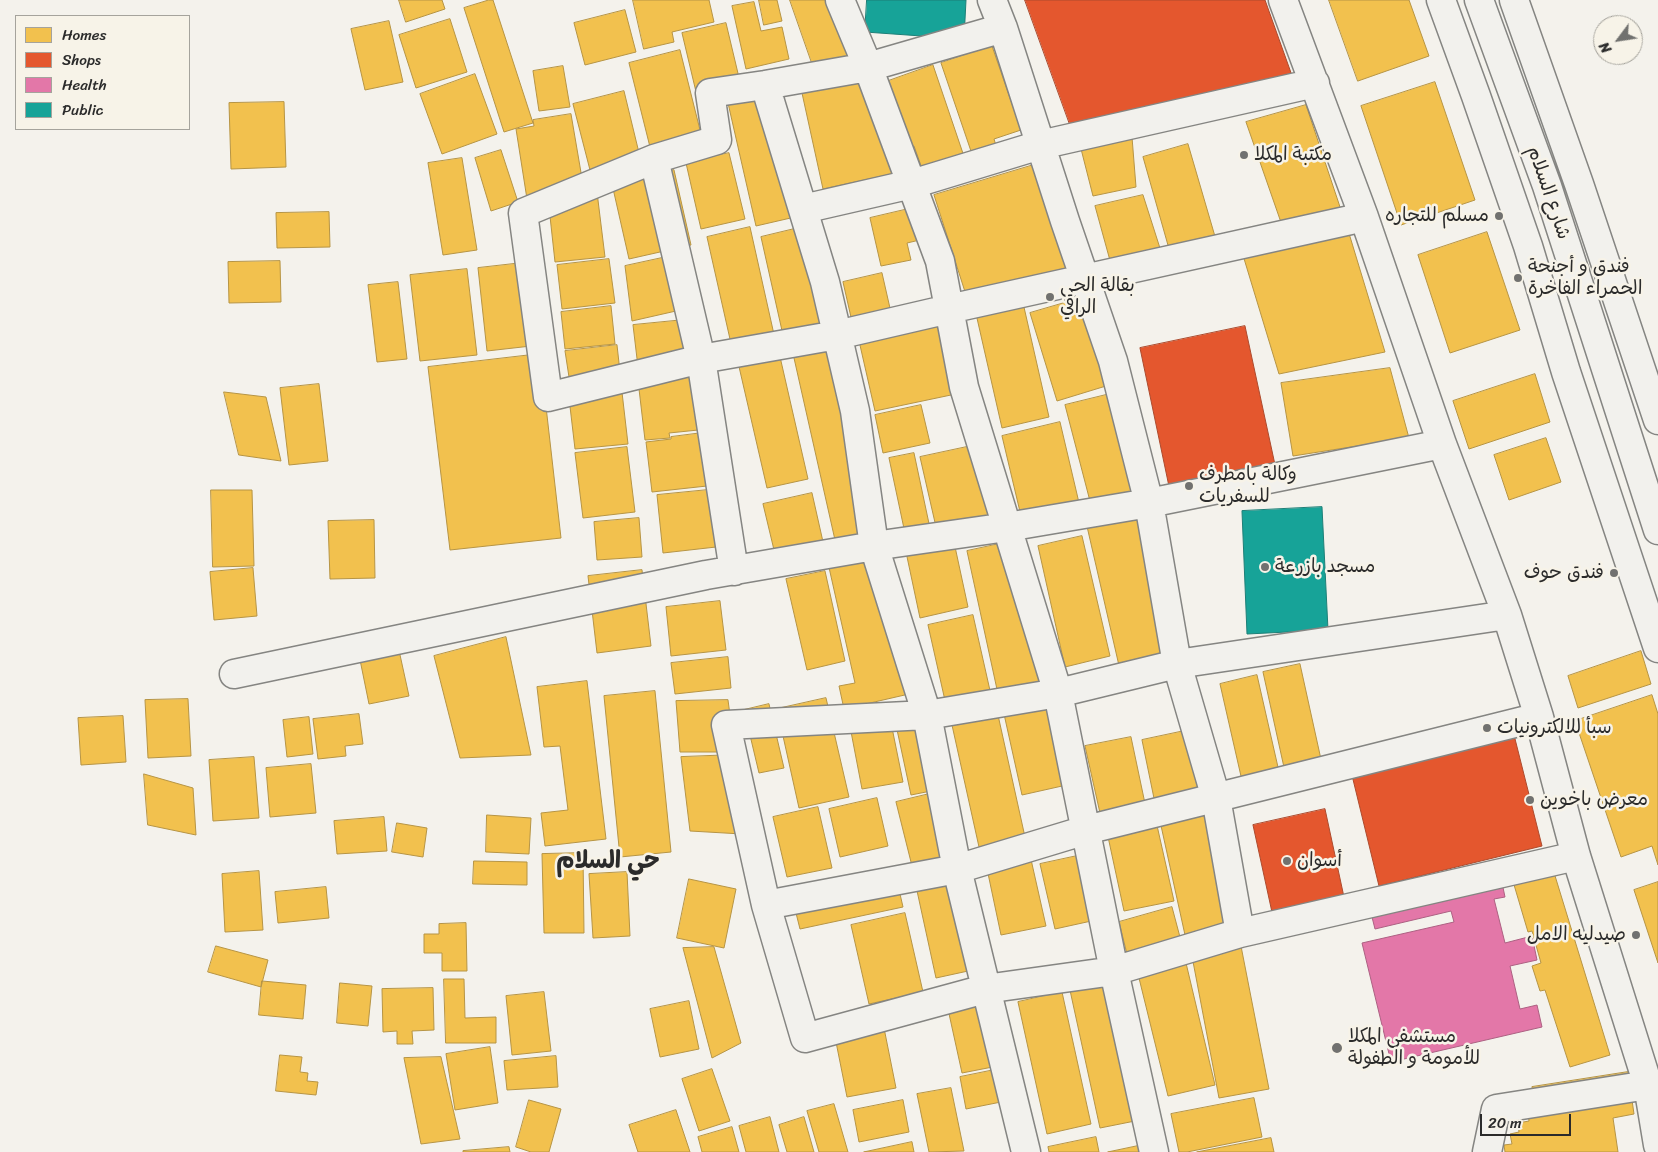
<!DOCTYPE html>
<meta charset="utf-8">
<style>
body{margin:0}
#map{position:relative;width:1658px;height:1152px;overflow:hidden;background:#f4f2ec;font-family:Sriracha,sans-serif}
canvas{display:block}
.legend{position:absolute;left:15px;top:15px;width:175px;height:115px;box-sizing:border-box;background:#f7f3e8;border:1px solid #a5a39c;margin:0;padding:6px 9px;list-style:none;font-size:15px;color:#2b2b2b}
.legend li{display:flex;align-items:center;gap:10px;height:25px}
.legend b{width:25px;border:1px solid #a5a39c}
.north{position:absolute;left:1593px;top:15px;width:50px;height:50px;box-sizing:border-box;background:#f7f3e8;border:1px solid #a5a39c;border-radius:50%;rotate:239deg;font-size:14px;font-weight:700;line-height:20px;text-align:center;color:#2b2b2b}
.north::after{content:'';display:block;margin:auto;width:18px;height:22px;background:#71716f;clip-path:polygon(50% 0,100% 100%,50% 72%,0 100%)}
.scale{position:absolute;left:1480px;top:1114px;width:91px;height:22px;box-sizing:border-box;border:2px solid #2b2b2b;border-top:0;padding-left:6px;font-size:15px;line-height:18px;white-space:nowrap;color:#2b2b2b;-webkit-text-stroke:4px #f7f3e8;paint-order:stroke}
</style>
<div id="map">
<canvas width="1658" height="1152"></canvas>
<ul class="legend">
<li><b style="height:14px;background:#f2c14e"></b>Homes</li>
<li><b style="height:14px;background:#e4572e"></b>Shops</li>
<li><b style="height:14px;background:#e377a8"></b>Health</li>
<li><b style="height:14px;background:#17a398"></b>Public</li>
</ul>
<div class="north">N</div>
<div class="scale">20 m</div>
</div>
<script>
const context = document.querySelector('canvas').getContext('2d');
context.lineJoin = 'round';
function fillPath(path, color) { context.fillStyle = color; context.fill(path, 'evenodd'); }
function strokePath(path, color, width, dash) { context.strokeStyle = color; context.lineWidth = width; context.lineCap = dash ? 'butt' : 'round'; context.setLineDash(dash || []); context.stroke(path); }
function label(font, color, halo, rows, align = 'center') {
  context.font = font + ' Sriracha,"Playpen Sans Arabic",sans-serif'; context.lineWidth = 5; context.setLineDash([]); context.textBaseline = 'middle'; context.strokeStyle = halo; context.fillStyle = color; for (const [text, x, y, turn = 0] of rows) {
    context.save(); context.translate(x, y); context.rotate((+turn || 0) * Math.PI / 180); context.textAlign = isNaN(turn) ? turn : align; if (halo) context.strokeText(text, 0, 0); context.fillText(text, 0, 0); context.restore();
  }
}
const homes = new Path2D(`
 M399,0h43l3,9 -39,13z
 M489,0h4l40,123 -29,9 -40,-124z
 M633,0h76l5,22 -42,10 2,10 -30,7z
 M759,0h18l5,21 -18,4z
 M790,0h54l24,66 -49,17z
 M1329,0h80l20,56 -71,25z
 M754,2l7,29 21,-4 7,32 -43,10 -14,-63z
 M625,10l11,42 -51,13 -11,-42z
 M450,19l17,53 -51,16 -17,-53z
 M389,21l14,61 -38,8 -14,-61z
 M726,23l15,63 -44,10 -15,-63z
 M992,46l29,84 -27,9 4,13 -24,8 -33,-97z
 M680,50l22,88 -51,13 -22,-88z
 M933,65l38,112 -41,14 -16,-45 -11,4 -23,-66z
 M563,66l7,41 -31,4 -6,-40z
 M475,74l22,60 -55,20 -22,-60z
 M875,77l21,96 -73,16 -21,-96z
 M1435,82l40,118 -74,25 -40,-119z
 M624,91l16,66 -50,13 -17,-66z
 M780,91l28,123 -52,12 -28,-123z
 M284,102l2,65 -55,2 -2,-66z
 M1306,105l39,117 -61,9 -38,-109z
 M571,114l13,76 -57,9 -11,-70 18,-3 -1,-6z
 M1132,137l4,50 -43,9 -14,-55z
 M1188,144l33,113 -46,13 -32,-113z
 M501,150l17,52 -27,9 -16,-53z
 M729,153l16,66 -44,10 -15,-66z
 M462,158l15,92 -34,5 -15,-92z
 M1037,164l32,103 -102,31 -33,-103z
 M674,170l17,75 -62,14 -17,-75z
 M597,192l8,65 -50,5 -7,-64z
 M1143,195l23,72 -52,8 -19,-69z
 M917,207l7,32 -17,4 4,17 -30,6 -11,-48z
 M329,212l1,35 -53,1 -1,-35z
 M811,225l25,107 -51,12 -24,-107z
 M750,227l25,112 -43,9 -25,-111z
 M1348,230l37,122 -106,22 -37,-122z
 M1487,232l33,98 -70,23 -32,-98z
 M685,253l13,53 -66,15 -7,-55z
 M609,259l6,44 -53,6 -5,-44z
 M280,261l1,41 -52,1 -1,-41z
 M531,262l9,83 -53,6 -9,-83z
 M467,269l10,86 -57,6 -10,-86z
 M882,273l10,44 -39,9 -10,-44z
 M398,282l9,77 -30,3 -9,-77z
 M1021,294l28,123 -47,11 -28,-123z
 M1078,299l28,87 -49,15 -27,-88z
 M611,306l4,38 -50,5 -4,-37z
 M953,311l17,80 -95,20 -18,-79z
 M694,319l5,41 -61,7 -5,-42z
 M617,345l3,27 -51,5 -4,-26z
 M778,348l30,131 -41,9 -30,-130z
 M840,348l41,181 -46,11 -41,-182z
 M540,354l21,184 -111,12 -22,-183z
 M701,365l7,64 -39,4 1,5 -25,2 -8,-68z
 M1390,368l19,70 -116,18 -12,-73z
 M1535,374l15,48 -81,27 -16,-48z
 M620,375l8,69 -53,5 -8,-68z
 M319,384l9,77 -39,4 -9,-77z
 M224,392l42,5 15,64 -42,-6z
 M1110,394l26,100 -45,11 -26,-100z
 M921,405l9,38 -47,10 -8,-38z
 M1060,422l24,102 -58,13 -24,-101z
 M710,432l6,53 -64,7 -6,-50 25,-3v-2z
 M1546,438l15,44 -52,18 -15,-45z
 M990,442l20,94 -71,4 -19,-83z
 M627,447l8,65 -52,6 -8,-65z
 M914,453l17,80 -25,5 -17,-80z
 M718,489l7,57 -62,7 -6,-58z
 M211,490h41l2,76 -41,1z
 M812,493l16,71 -48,11 -17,-71z
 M1136,511l34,148 -50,11 -34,-148z
 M639,518l3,39 -45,3 -3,-38z
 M374,520l1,58 -45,1 -2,-58z
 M1082,536l28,120 -45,11 -27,-121z
 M1013,541l32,143 -47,10 -31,-143z
 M954,542l14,65 -48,11 -14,-66z
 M889,550l33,141 -78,18 -5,-23 16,-3 -27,-120z
 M253,568l4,48 -43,4 -4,-48z
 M642,570l9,76 -54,7 -9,-77z
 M825,571l20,90 -38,9 -21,-91z
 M720,601l6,49 -55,6 -5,-49z
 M973,615l18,80 -45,10 -18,-80z
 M395,632l14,64 -40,8 -13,-64z
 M506,637l25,118 -71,3 -26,-102z
 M1641,651l10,33 -73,24 -10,-32z
 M728,657l3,31 -56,6 -4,-31z
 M1300,664l24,109 -37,8 -24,-109z
 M1257,675l23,101 -37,9 -23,-101z
 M587,681l19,158 -61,7 -4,-33 27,-3 -8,-64 -16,1 -7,-60z
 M655,691l16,161 -51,5 -16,-161z
 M1060,692l20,90 -58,13 -20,-90z
 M1652,695l6,19v151l-6,-19 -31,11 -46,-136z
 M826,698l23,99 -50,11 -22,-99z
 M188,699l3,57 -43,2 -3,-58z
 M728,700l7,52h-55l-4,-51z
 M769,704l15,64 -25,5 -15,-63z
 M929,704l17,84 -35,7 -18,-84z
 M996,706l29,131 -46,10 -29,-131z
 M888,708l15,74 -41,7 -14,-73z
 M359,714l4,30 -18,2 1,10 -28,3 -5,-40z
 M123,716l3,46 -45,3 -3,-47z
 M309,717l4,37 -26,3 -4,-37z
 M1189,730l14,69 -47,9 -14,-68z
 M1131,737l16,76 -45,9 -17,-76z
 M734,755l8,79 -52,-3 -9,-74z
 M254,757l5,61 -46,3 -4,-61z
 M311,764l5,49 -46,4 -4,-49z
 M144,774l49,14 3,47 -48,-10z
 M946,790l16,64 -50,12 -16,-64z
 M877,798l11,48 -48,11 -11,-48z
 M818,807l14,61 -45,9 -14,-60z
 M1206,811l25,115 -46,9 -25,-114z
 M487,815l44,3 -2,36 -43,-2z
 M384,817l3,34 -50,3 -3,-33z
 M1156,821l18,80 -50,10 -17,-79z
 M397,823l30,5 -4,29 -31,-5z
 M583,853l1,80h-40l-2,-79z
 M1091,853l14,65 -50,11 -15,-65z
 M1030,855l16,71 -45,9 -15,-71z
 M474,861l53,1v23l-54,-1z
 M969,865l22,101 -55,12 -22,-101z
 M1552,866l58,189 -40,12 -25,-77 -5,1 -8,-25 9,-3 -9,-32 -4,1 -16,-54z
 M259,871l4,59 -38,2 -3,-58z
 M627,872l3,64 -37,2 -4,-64z
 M689,879l47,10 -12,59 -47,-10z
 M897,881l6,26 -103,22 -6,-24z
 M1658,882v81l-24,-73z
 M326,887l3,31 -51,5 -3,-31z
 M1172,907l13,49 -54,14 -12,-48z
 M905,913l18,79 -54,12 -18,-79z
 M466,923l1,48h-25v-18h-18v-19h15v-10z
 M1240,941l29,148 -50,9 -28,-147z
 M216,946l52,14 -7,27 -53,-15z
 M714,947l27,96 -29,15 -29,-110z
 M1186,963l29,122 -47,11 -30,-122z
 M1117,970l33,148 -50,10 -32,-147z
 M444,979h20l1,39 31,-1v26h-50z
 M262,981l44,4 -3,34 -44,-4z
 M340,983l32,3 -4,40 -31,-3z
 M433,988l1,42 -22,1 1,13h-16v-13l-14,1 -1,-43z
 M998,990l15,73 -51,10 -16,-73z
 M544,992l7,59 -39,4 -6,-59z
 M1062,992l29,132 -44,10 -29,-132z
 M689,1001l10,48 -39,8 -10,-48z
 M883,1023l13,65 -49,9 -13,-65z
 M490,1047l8,56 -43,7 -9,-56z
 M280,1055l22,2 -2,15 8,1 -1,8 11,1 -2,13 -40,-4z
 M556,1056l2,31 -51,3 -3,-29z
 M441,1057l19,82 -39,5 -17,-86z
 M1014,1066l7,32 -55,11 -6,-32z
 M712,1069l18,52 -31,10 -17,-52z
 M1628,1072l6,42 -21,4 5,34h-113l-1,-7 8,-1 -2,-10 9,-2 -1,-9 11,-2 -2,-16 8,-1 -3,-17z
 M951,1088l13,63 -35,1 -12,-58z
 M1254,1098l8,39 -75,15h-8l-8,-38z
 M529,1100l32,9 -12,43h-18l-15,-5z
 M903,1100l6,32 -50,10 -6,-32z
 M834,1104l14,48h-29l-12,-41z
 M676,1110l14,42h-52l-9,-27z
 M770,1117l9,35h-33l-7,-26z
 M804,1117l10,35h-27l-8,-27z
 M732,1127l7,25h-37l-4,-15z
 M1096,1137l3,15h-50l-1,-5z
 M1271,1138l3,14h-77z
 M912,1142l2,10h-50z
 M1157,1142l2,10h-51z
 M509,1147l1,5h-47v-1z`);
const shops = new Path2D(`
 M1025,0h240l30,84 -223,46z
 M1245,326l32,148 -106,22 -31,-148z
 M1511,723l31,123 -163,40 -30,-123z
 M1325,809l22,102 -72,15 -22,-101z`);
const health = new Path2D(`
 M1501,878l4,19 -11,2 11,44 27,-7 5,24 -27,6 10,43 17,-4 5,22 -151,35 -29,-119 92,-21 -3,-11 -76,18 -5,-20z`);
const public = new Path2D(`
 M867,0h99l-2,39 -99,-7z
 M1322,507l6,123 -81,4 -5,-123z`);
const minor = new Path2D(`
 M840,0l28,67 72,194 24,126 94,306 56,278 40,181
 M992,0l11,28 62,193 48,140 36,142 28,161 39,134 24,135
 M1283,0l81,217 78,227 65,171 32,102 37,139 72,229 10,60
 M1441,0l35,96 52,150 38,126 92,276
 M1003,28l-135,39 -103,18 -55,8 7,47 -63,19 -131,54 25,184 153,-38 136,-24 112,-26 415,-92
 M765,85l60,197 30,129 19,135 53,169 30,154 69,283
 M654,159l47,200 33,212
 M803,209l109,-25 128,-39 275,-62
 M1507,615l-330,49 -119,29 -131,22 -201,10 40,180 39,133 180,-49 129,-18 126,-38 336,-77
 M234,674l472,-99 168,-29 133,-19 142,-24 293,-59
 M766,905l191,-36 129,-39 453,-113
 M1487,1152l9,-43 152,-24`);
const highway = new Path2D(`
 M1479,0l68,186 111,344
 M1514,0l65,184 79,236`);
const markers = [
 [1244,155,5,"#71716f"],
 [1499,216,5,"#71716f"],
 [1518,278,5,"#71716f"],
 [1050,297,5,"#71716f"],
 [1189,486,5,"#71716f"],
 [1265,567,5,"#71716f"],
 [1614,573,5,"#71716f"],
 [1487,728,5,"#71716f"],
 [1530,800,5,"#71716f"],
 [1287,861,5,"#71716f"],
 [1636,935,5,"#71716f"],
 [1337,1048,6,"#71716f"]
];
const poiNames = [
 ["مكتبة المكلا",1254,155],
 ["مسلم للتجاره",1489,216,"right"],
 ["فندق و أجنحة",1528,267],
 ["الحمراء الفاخرة",1528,289],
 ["بقالة الحي",1060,286],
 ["الراقي",1060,308],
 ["وكالة بامطرف",1199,475],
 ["للسفريات",1199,497],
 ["مسجد بازرعة",1275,567],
 ["فندق حوف",1604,573,"right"],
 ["سبأ للالكترونيات",1497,728],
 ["معرض باخوين",1540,800],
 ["أسوان",1297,861],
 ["صيدليه الامل",1626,935,"right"],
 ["مستشفى المكلا",1348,1037],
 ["للأمومة و الطفولة",1348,1059]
];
const streetNames = [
 ["شارع السلام",1548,193,71]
];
const districtNames = [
 ["حي السلام",608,862]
];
fillPath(homes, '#f2c14e');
strokePath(homes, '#b69444', 1);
fillPath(shops, '#e4572e');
strokePath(shops, '#ac4a2d', 1);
fillPath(health, '#e377a8');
strokePath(health, '#ac6082', 1);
fillPath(public, '#17a398');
strokePath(public, '#1d7f77', 1);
strokePath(minor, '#858582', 31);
strokePath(highway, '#858582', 31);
strokePath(minor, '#f2f1ed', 28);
strokePath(highway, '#f2f1ed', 28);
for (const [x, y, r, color] of markers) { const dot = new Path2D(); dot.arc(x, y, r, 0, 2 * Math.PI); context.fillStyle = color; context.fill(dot); strokePath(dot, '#f7f3e8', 2); }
label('19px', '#2b2b2b', '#f7f3e8', poiNames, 'left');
label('19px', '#2b2b2b', '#f7f3e8', streetNames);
label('bold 24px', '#2b2b2b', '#f7f3e8', districtNames);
</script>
